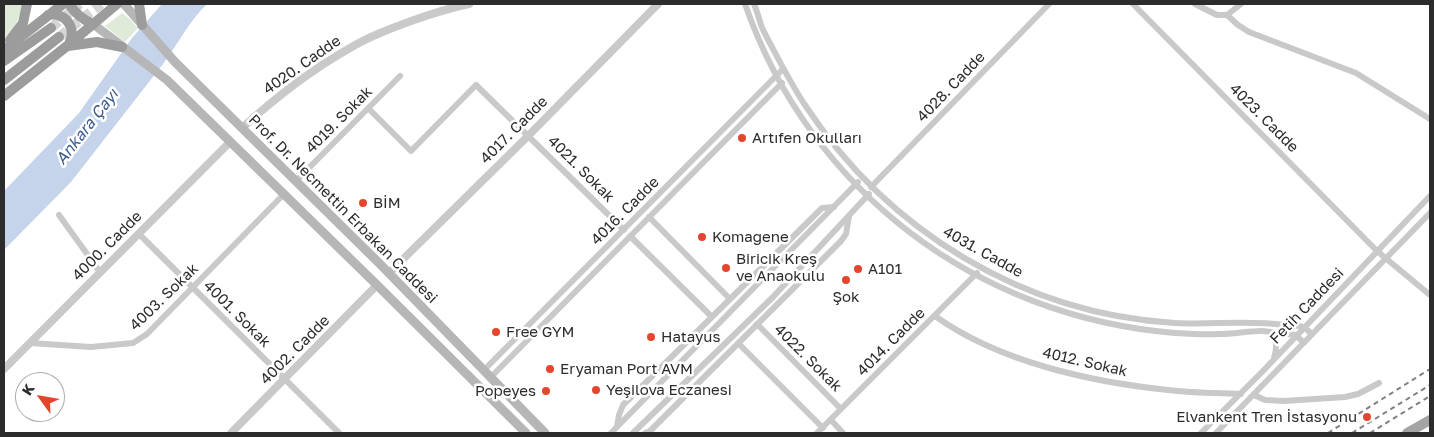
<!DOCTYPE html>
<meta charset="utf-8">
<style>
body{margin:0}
#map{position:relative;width:1434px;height:437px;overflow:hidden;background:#fff;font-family:"Golos Text",sans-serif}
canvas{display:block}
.frame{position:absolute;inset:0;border:5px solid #2c2c2c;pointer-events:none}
.north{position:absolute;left:15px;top:372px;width:50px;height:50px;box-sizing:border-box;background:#fff;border:1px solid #ababab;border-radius:50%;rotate:302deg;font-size:14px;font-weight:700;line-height:20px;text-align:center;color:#2c2c2c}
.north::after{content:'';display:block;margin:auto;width:18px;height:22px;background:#e4462d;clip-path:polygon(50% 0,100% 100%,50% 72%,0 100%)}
</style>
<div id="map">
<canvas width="1434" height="437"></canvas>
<div class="frame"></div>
<div class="north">K</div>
</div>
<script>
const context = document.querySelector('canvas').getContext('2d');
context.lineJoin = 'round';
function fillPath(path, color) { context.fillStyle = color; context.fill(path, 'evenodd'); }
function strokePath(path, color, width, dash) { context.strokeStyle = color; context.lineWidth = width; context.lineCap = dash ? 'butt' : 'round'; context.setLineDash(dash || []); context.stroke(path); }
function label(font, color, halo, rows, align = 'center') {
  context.font = font + ' "Golos Text",sans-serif'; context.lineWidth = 5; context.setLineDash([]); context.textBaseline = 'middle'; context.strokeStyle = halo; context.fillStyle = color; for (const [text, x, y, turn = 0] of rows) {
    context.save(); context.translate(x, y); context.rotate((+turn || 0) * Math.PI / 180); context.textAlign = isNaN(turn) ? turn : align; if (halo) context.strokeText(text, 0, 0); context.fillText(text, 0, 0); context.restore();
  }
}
const green = new Path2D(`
 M4,4h18c-1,13 -8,25 -18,34z
 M122,13l9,7 7,8 -13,14 -20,-16z`);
const water = new Path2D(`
 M162,4h45c-18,17 -29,40 -44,60l-92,118 -67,68v-59l75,-78 53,-75z`);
const trunkTunnel = new Path2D(`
 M51,28l29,-24
 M59,37l42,-33`);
const minor = new Path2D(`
 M745,4c65,187 232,313 430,329 15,1 30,2 45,1 14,0 28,-3 42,-3 6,0 12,2 18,3 5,0 11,0 15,1 3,2 6,5 9,8
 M754,4c3,7 5,14 7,21 3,8 8,16 12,24 10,19 20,38 32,56 83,126 218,209 370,218 36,2 73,-3 109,2 6,0 14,0 19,2 3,1 6,5 9,7
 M1133,4l244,247 53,44
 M1195,4l22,11h10l14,-11
 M1227,15l11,10 11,7 107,41 74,46
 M368,108l43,43 65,-66 148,145
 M296,181l104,-105
 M871,187l178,-183
 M59,215l41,57
 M649,217l81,82
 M139,234l200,199
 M630,236l82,81
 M935,316c64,46 156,66 233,74 24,3 49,3 73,4
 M757,324l84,85
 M1269,332c9,7 8,16 5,26
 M30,343l61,4 42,-4 14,-9 137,-140
 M738,343l85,85
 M484,370l299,-301
 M491,377l291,-294
 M1254,395l11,5 19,1 61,-4 13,-3 21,-11
 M831,420l12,13
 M617,427l2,-12 4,-10 199,-197 12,-1
 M611,433l247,-251
 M633,433l139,-135 97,-104
 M645,433l5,-2 191,-190 5,-7 3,-18
 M817,433l160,-160
 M1201,433l61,-61 168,-176
 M1216,433l214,-220`);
const tertiary = new Path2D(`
 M242,128c33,-30 69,-58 108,-80 20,-12 42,-20 64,-28 17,-6 36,-12 55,-16
 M389,273l140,-138 129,-131
 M4,369l226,-227
 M231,433l146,-148`);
const secondary = new Path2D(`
 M124,4l51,58 206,203 164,168
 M93,24l74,56 210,205 149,148`);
const primary = new Path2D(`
 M1407,433l23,-13`);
const trunk = new Path2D(`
 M69,4c6,9 14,16 24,20
 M139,4l3,21
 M48,15c18,-3 29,13 21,29
 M10,40l13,-17 4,-19
 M68,46l29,-4 25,5
 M4,50l59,-46
 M4,61l47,-33
 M4,80l55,-43
 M4,96l63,-50 50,-42`);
const rail = new Path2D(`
 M1328,433l102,-64
 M1352,433l78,-48
 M1370,433l60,-37`);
const markers = [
 [742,138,5,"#e4462d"],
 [363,203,5,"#e4462d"],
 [702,237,5,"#e4462d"],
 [726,268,5,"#e4462d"],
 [858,269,5,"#e4462d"],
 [846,280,5,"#e4462d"],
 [496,332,5,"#e4462d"],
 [651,337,5,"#e4462d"],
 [550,369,5,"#e4462d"],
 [596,390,5,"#e4462d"],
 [546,391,5,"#e4462d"],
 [1367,417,5,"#e4462d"]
];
const streetNames = [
 ["4020. Cadde",302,65,-35],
 ["4028. Cadde",951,87,-46],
 ["4023. Cadde",1264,118,45],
 ["4019. Sokak",339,120,-45],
 ["4017. Cadde",514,130,-45],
 ["4021. Sokak",581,169,45],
 ["Prof. Dr. Necmettin Erbakan Caddesi",343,209,45],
 ["4016. Cadde",625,211,-45],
 ["4000. Cadde",107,246,-45],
 ["4031. Cadde",983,252,29],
 ["4003. Sokak",164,297,-44],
 ["Fetih Caddesi",1307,306,-46],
 ["4001. Sokak",237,314,45],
 ["4014. Cadde",891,342,-45],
 ["4002. Cadde",295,350,-45],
 ["4022. Sokak",808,358,45],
 ["4012. Sokak",1085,362,13]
];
const poiNames = [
 ["Artıfen Okulları",752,138],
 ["BİM",373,203],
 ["Komagene",712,237],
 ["Biricik Kreş",736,259],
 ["ve Anaokulu",736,276],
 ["A101",868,269],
 ["Şok",846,297,"center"],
 ["Free GYM",506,332],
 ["Hatayus",661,337],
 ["Eryaman Port AVM",560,369],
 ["Yeşilova Eczanesi",606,390],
 ["Popeyes",536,391,"right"],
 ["Elvankent Tren İstasyonu",1357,417,"right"]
];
const waterNames = [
 ["Ankara Çayı",87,127,-52]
];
fillPath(green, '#dfead9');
fillPath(water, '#c5d4ea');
strokePath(trunkTunnel, '#d5d5d5', 10, [10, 5]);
strokePath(minor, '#c9c9c9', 6);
strokePath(tertiary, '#c9c9c9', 8);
strokePath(secondary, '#b6b6b6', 9);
strokePath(primary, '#a4a4a4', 10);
strokePath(trunk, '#9c9c9c', 10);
strokePath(rail, '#818181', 2, [5, 4]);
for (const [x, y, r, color] of markers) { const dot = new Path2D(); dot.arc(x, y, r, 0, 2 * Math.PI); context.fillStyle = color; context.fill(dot); strokePath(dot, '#fff', 2); }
label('15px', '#2c2c2c', '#fff', streetNames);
label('15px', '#2c2c2c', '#fff', poiNames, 'left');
label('italic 16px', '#3b5c8d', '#fff', waterNames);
</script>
